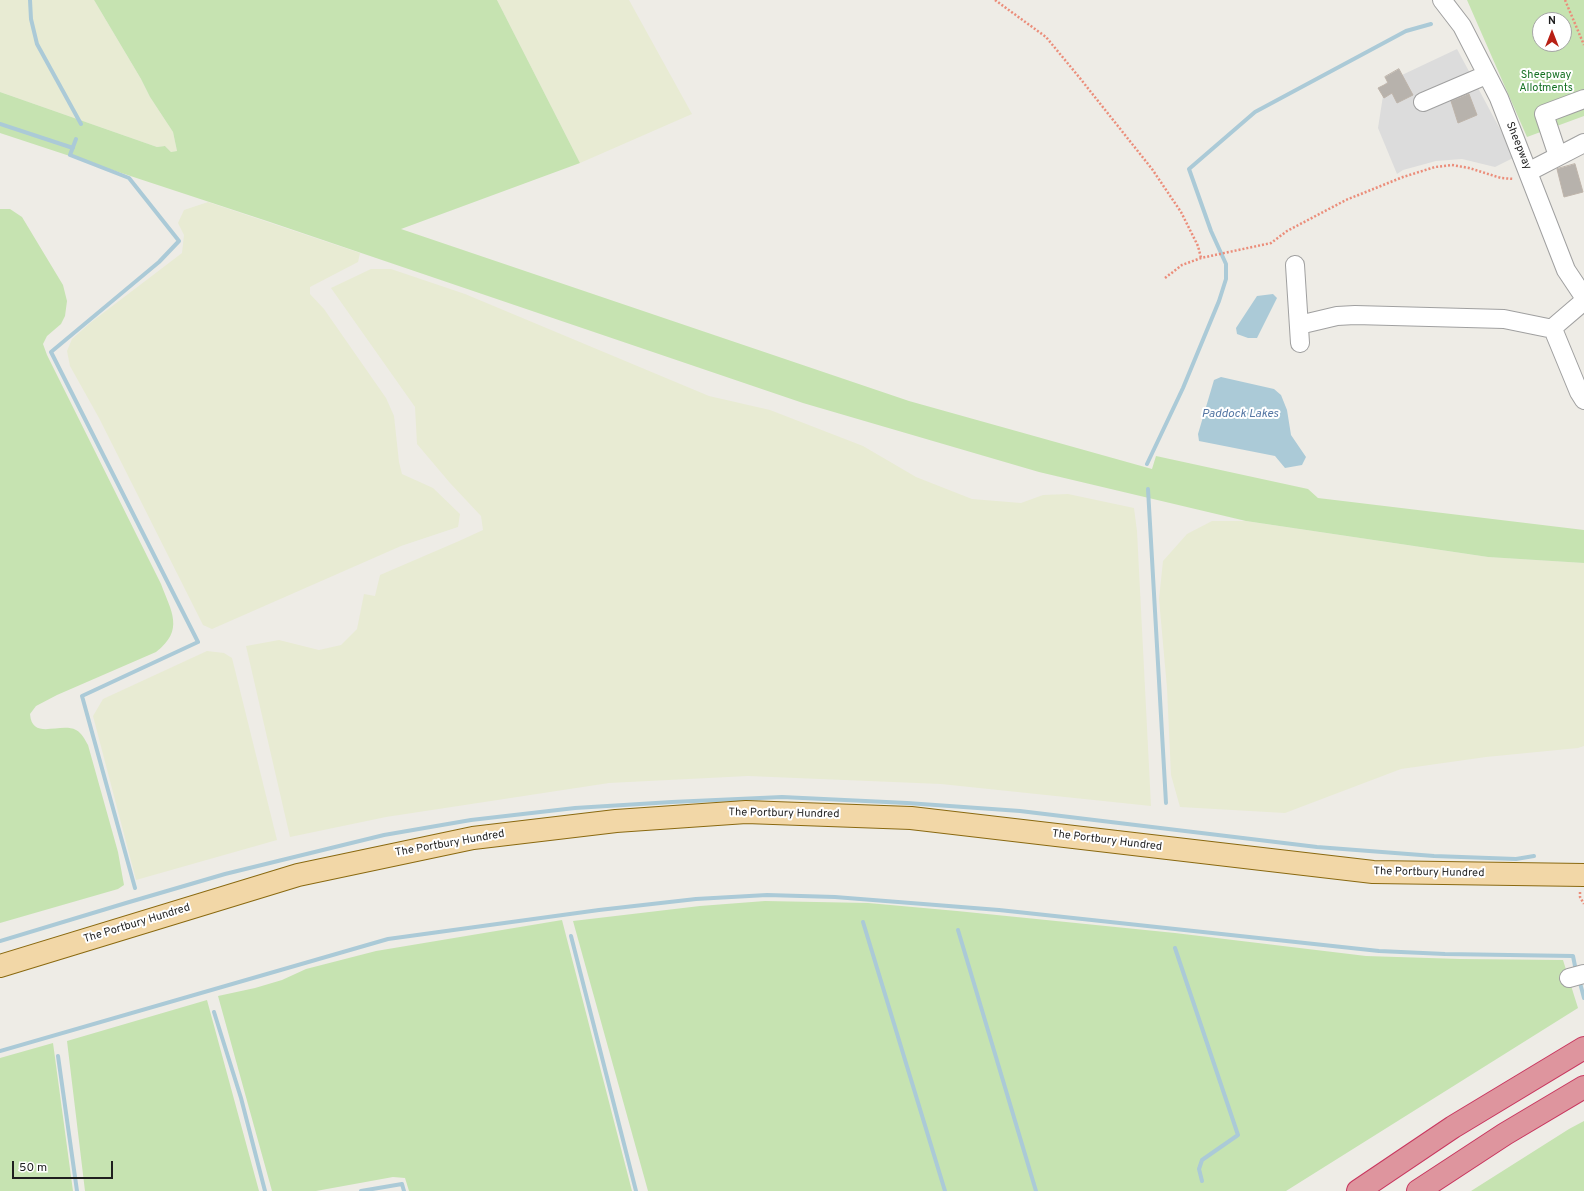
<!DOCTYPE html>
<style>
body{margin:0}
#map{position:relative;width:1584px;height:1191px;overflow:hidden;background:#eeece6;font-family:Overpass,sans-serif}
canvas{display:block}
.north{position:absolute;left:1532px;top:12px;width:40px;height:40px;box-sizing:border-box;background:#fff;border:1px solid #a5a5a5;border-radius:50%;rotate:0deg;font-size:11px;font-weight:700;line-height:16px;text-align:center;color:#1f1f1f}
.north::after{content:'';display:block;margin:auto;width:14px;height:18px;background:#b82015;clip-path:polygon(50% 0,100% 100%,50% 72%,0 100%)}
.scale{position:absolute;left:12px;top:1161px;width:101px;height:18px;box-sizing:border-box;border:2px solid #1f1f1f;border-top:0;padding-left:5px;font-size:12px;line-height:14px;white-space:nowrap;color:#1f1f1f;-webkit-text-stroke:3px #fff;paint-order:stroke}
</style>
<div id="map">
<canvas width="1584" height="1191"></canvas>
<div class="north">N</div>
<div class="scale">50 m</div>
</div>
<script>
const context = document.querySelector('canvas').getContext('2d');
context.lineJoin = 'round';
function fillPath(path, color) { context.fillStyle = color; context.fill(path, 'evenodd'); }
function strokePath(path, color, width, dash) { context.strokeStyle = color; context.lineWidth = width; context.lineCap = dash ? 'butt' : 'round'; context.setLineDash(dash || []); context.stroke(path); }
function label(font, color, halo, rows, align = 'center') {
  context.font = font + ' Overpass,sans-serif'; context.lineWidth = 4; context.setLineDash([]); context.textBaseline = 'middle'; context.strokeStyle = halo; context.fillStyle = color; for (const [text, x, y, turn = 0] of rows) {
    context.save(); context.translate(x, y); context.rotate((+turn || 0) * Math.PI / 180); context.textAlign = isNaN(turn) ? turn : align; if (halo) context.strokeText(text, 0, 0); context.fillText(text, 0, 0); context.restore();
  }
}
const residential = new Path2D(`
 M1457,49l58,108 -20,10 -33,-8 -26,2 -33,9 -6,4 -19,-46 7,-45z`);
const farmland = new Path2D(`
 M0,0h94l47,79 9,18 23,35 4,19 -6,1 -6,-6 -8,1 -157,-55z
 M497,0h132l63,114 -112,49z
 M208,202l152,51 -2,9 -48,25v7l14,15 62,89 8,18 5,46 3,12 31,14 27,26 -2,13 -57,19 -189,83 -9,-4 -104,-207 -29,-52 -3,-15 5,-12 18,-16 92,-70 2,-18 -6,-12 6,-13z
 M371,269h20l74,25 244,102 61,14 93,36 53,31 56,22 49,4 22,-8 25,-1 66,14 3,23 14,275 -210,-22 -193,-8 -139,7 -223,34 -96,20 -44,-191 33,-6 40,10 22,-5 16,-16 7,-35 11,2 5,-21 79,-34 24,-11 -2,-14 -31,-33 -33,-39 -2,-37 -84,-119z
 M1212,521h34l242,36 96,6v183l-6,2 -92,9 -85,12 -116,44 -105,-6 -9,-32 -4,-87 -8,-89 4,-38 24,-27z
 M207,651l17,2 8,5 45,182 -141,40 -43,-164 10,-17z`);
const grass = new Path2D(`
 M94,0h403l83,163 -179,66 508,172 243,68 4,-13 152,33 10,9 266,32v33l-96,-6 -242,-36 -207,-49 -236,-69 -533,-181 -270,-89v-41l157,55 8,-1 6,6 6,-1 -4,-19 -23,-35 -9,-18z
 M1467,0h117v116l-57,21zM1540,20h24v24h-24z
 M0,209h10l12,8 41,68 4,16 -2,15 -4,8 -14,12 -4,8 4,11 114,229c10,27 24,46 -5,68l-99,43 -21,11 -6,8c2,27 30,8 46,16 6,3 9,10 12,15l30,107 6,33 -6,4 -118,34z
 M765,901l103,2 89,8 218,22 191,23 94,3 103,1 15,48 -292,183h-638l-75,-270 127,-15z
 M562,920l70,271h-223l-4,-13 -12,-1 -77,14h-44l-54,-195 37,-8 27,-8 24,-11 70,-18z
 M207,1000l52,191h-174l-18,-150z
 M53,1043l20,148h-73v-133z
 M1584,1121v70h-113l98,-62z`);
const water = new Path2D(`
 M1273,294l4,4 -20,40h-9l-11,-4 -1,-6 21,-32z
 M1221,377l53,12 7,6 6,15 4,25 15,22 -4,8 -17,3 -10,-12 -76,-15 -1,-7 16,-54z`);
const stream = new Path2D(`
 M30,0l1,19 6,25 44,80
 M0,124l73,24
 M76,139l-6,16 59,23 50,63 -20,21 -108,90 147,290 -116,54 53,192
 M1147,464l36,-76 36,-87 7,-22v-15l-15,-33 -22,-62 66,-57 151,-81 25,-7
 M1148,489l18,314
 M863,922l82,269
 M958,930l78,261
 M571,936l65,255
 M0,941l126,-38 99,-29 159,-39 87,-15 104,-12 97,-6 110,-5 125,6 113,8 297,36 117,9 82,3 18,-3
 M1175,948l63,187 -36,25 -3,9 3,12
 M1579,979l5,19
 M214,1012l27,86 24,93
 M0,1051l388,-112 211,-29 97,-11 71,-4 68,2 164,13 380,41 66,3 128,2 3,15
 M58,1056l19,135
 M361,1191l41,-7 2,7`);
const building = new Path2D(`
 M1399,69l14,26 -16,8 -5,-10 -8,5 -6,-10 10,-5 -3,-6z
 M1469,94l8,21 -19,8 -7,-22z
 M1575,164l8,28 -19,5 -7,-28z`);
const path = new Path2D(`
 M995,0l51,37 33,40 73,92 29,43 17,34 3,12
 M1565,0l19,45
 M1165,278l17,-13 19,-7 70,-15 16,-12 59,-31 57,-23 32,-10 17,-2 17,3 32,10 13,1
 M1580,892v5l4,7`);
const minor = new Path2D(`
 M1442,0l20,26 37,72 67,172 18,27
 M1423,102l63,-27
 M1558,156l-14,-42 40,-15
 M1528,172l56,-29
 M1295,265l5,78
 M1584,301l-28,24 -3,4 26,63 5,8
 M1299,325l38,-9 18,-1 149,4 49,10
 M1569,978l15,-4`);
const major = new Path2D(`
 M0,966l298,-91 175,-37 143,-17 130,-9 165,6 462,54 211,3`);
const highway = new Path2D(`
 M1358,1191l95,-64 131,-79
 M1418,1191l87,-57 79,-47`);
const parkNames = [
 ["Sheepway",1546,76],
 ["Allotments",1546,89]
];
const streetNames = [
 ["Sheepway",1518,146,68],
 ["The Portbury Hundred",784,814,1],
 ["The Portbury Hundred",1107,841,7],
 ["The Portbury Hundred",450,844,-10],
 ["The Portbury Hundred",1429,873,1],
 ["The Portbury Hundred",137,924,-17]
];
const waterNames = [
 ["Paddock Lakes",1240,415]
];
fillPath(residential, '#dcdcdc');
fillPath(farmland, '#e8ebd3');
fillPath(grass, '#c6e3b1');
fillPath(water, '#abcad7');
strokePath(stream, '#abcad7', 4);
fillPath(building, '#b7b2ac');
strokePath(building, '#beb4aa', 1);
strokePath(minor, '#a0a0a0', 20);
strokePath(major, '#8a6910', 24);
strokePath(highway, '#c8375f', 24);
strokePath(path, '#eb8d7a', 2.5, [2, 2]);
strokePath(minor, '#fff', 18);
strokePath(major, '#f2d7a7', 22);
strokePath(highway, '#de959e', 22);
label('11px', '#177225', '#fff', parkNames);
label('11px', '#1f1f1f', '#fff', streetNames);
label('italic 12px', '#5577a4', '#fff', waterNames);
</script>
